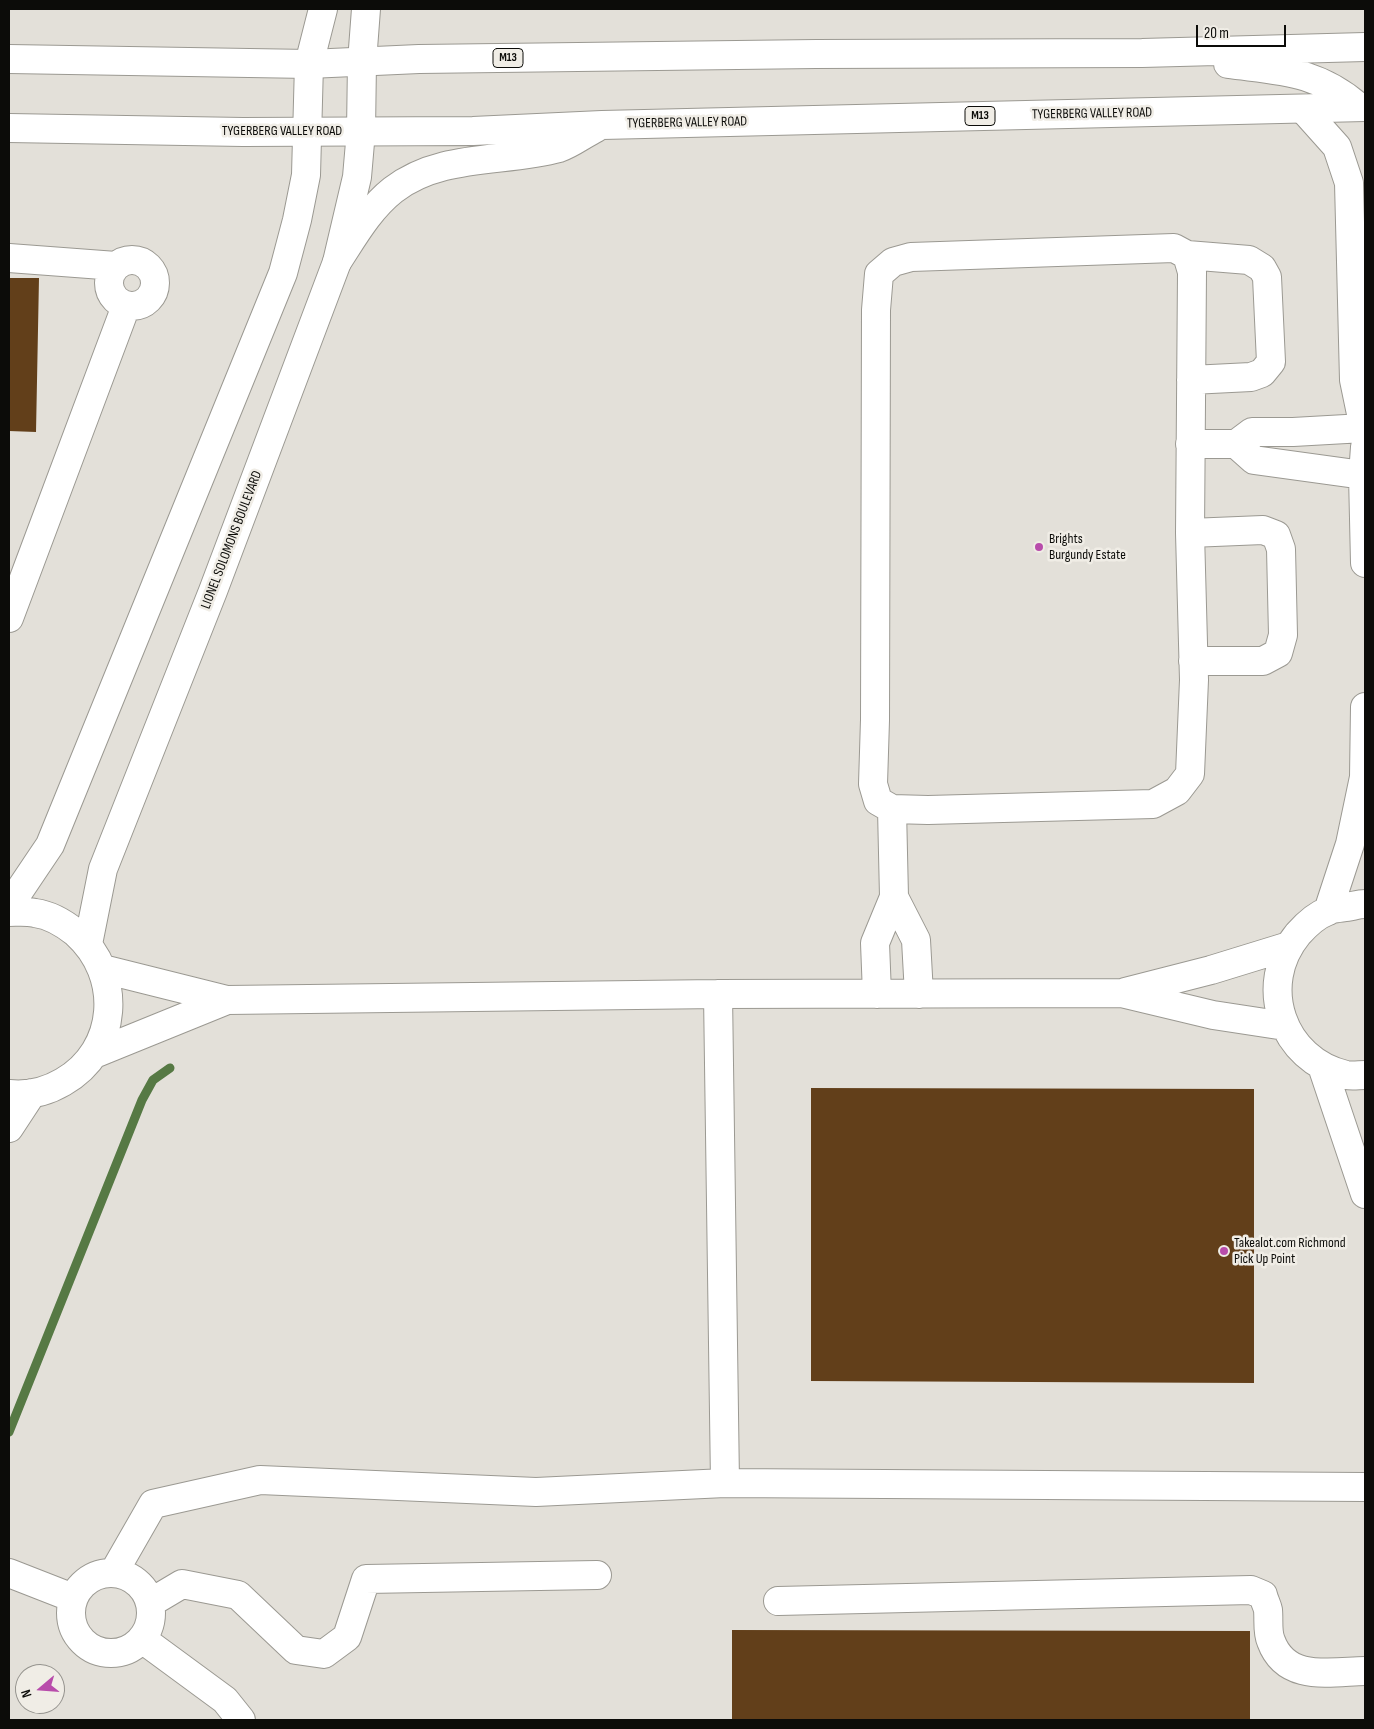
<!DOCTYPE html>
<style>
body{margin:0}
#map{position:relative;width:1374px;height:1729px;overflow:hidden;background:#e3e0d9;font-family:"Sofia Sans Condensed",sans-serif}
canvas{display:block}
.frame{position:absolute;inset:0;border:10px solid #0c0c09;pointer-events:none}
.north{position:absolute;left:15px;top:1664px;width:50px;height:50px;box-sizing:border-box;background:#f0ede6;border:1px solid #95938e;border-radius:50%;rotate:252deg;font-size:14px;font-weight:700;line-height:20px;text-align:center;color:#0c0c09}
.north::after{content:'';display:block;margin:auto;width:18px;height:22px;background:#b84cab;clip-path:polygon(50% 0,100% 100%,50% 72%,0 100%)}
.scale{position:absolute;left:1196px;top:25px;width:90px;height:22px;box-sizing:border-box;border:2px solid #0c0c09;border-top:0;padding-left:6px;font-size:15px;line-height:18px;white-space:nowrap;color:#0c0c09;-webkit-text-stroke:4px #f0ede6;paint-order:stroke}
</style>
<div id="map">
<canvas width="1374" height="1729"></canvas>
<div class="frame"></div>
<div class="north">N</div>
<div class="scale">20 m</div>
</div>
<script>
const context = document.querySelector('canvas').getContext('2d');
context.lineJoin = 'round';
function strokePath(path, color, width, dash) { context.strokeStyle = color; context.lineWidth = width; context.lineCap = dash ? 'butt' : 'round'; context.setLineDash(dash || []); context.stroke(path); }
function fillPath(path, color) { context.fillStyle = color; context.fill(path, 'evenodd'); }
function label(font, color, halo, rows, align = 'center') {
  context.font = font + ' "Sofia Sans Condensed",sans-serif'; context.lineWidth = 5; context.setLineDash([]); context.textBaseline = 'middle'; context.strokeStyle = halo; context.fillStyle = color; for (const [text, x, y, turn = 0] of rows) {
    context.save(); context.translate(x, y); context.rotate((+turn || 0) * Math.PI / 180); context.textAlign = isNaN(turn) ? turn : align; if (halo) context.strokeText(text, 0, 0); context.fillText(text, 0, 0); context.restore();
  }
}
const stream = new Path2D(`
 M9,1432l133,-332 11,-20 17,-12`);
const building = new Path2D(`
 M9,278h30l-3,154 -27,-1z
 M811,1088l443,1v294l-443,-2z
 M732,1630l518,1v89h-518z`);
const minor = new Path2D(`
 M1303,109l34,38 12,36 5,197 11,53
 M1174,248l13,7 5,17 -2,261 4,147 -4,94 -13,17 -24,13 -225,6 -36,-1 -14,-8 -5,-17 2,-64 1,-410 3,-36 14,-12 18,-5z
 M1187,255l62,5 13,8 5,9 4,85 -9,11 -11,4 -60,3
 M9,258l107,8
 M109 283a23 23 0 1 1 46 0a23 23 0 1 1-46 0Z
 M1190,444h46l16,-12h41l71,-4
 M1236,444l18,16 109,15
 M1365,447l-2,28 2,88
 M1190,533l73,-3 13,5 5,14 2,86 -5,18 -15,8h-70
 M9,618l117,-312
 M894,897l22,43 3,54
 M1365,904c-6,0 -12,2 -18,3 -6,1 -14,1 -19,4 -11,4 -22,14 -30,23 -42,51 -16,126 48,141 6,1 13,0 19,0
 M9,906l41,-61 233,-572 14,-53 9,-45 3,-111 14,-55
 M1328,911l22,-67 14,-67 1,-70
 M9,912c8,0 18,-1 26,1 15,2 30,11 41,20 47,42 43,117 -13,149 -17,10 -35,14 -54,12
 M88,944l15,-75 110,-278 124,-329 20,-85 4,-46 1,-69 4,-53
 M103,969l124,31 491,-6 403,-1 92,22 72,11
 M1125,992l86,-22 78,-24
 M718,994l7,489 640,4
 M877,994l-2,-51 19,-46 -2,-88
 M94,1054l133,-54
 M1322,1066l43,128
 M9,1128l23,-35
 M114,1572l39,-68 107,-24 276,12 189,-9
 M71 1613a40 40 0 1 1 80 0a40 40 0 1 1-80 0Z
 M9,1573l64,25
 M778,1601l473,-11 12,5c1,5 4,10 5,15 1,10 -1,22 3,31 15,41 58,31 94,30
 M150,1603l32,-19 56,11 58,55 28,4 23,-17 19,-58 231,-4
 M142,1639l83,61 16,20`);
const major = new Path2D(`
 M9,59l300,5 110,-5 397,-5 326,-1 223,-6
 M1228,64c52,7 88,6 131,43
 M9,128l234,4 230,-1 129,-6 763,-18
 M337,262c17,-26 32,-53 56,-72 48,-37 111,-27 166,-42 12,-4 25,-14 37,-20`);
const markers = [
 [1039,547,5,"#b84cab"],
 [1224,1251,5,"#b84cab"]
];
const shields = [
 [508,58,30],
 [980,116,30]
];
const shieldNames = [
 ["M13",508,58],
 ["M13",980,116]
];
const streetNames = [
 ["TYGERBERG VALLEY ROAD",1092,114,-1],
 ["TYGERBERG VALLEY ROAD",687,123,-1],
 ["TYGERBERG VALLEY ROAD",282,131],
 ["LIONEL SOLOMONS BOULEVARD",232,540,-69]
];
const poiNames = [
 ["Brights",1049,539],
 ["Burgundy Estate",1049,555],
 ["Takealot.com Richmond",1234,1243],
 ["Pick Up Point",1234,1259]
];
strokePath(stream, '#567944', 9);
fillPath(building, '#623f1a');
strokePath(minor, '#9b9992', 30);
strokePath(major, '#9b9992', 30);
strokePath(minor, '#fff', 28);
strokePath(major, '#fff', 28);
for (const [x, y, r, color] of markers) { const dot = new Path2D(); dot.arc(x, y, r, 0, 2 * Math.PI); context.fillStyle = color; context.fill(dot); strokePath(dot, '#f0ede6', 2); }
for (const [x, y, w] of shields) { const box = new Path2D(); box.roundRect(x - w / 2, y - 9.5, w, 19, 4); context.fillStyle = '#f0ede6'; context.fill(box); strokePath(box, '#0c0c09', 1); }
label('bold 12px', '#0c0c09', null, shieldNames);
label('14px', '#0c0c09', '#f0ede6', streetNames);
label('14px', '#0c0c09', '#f0ede6', poiNames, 'left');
</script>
